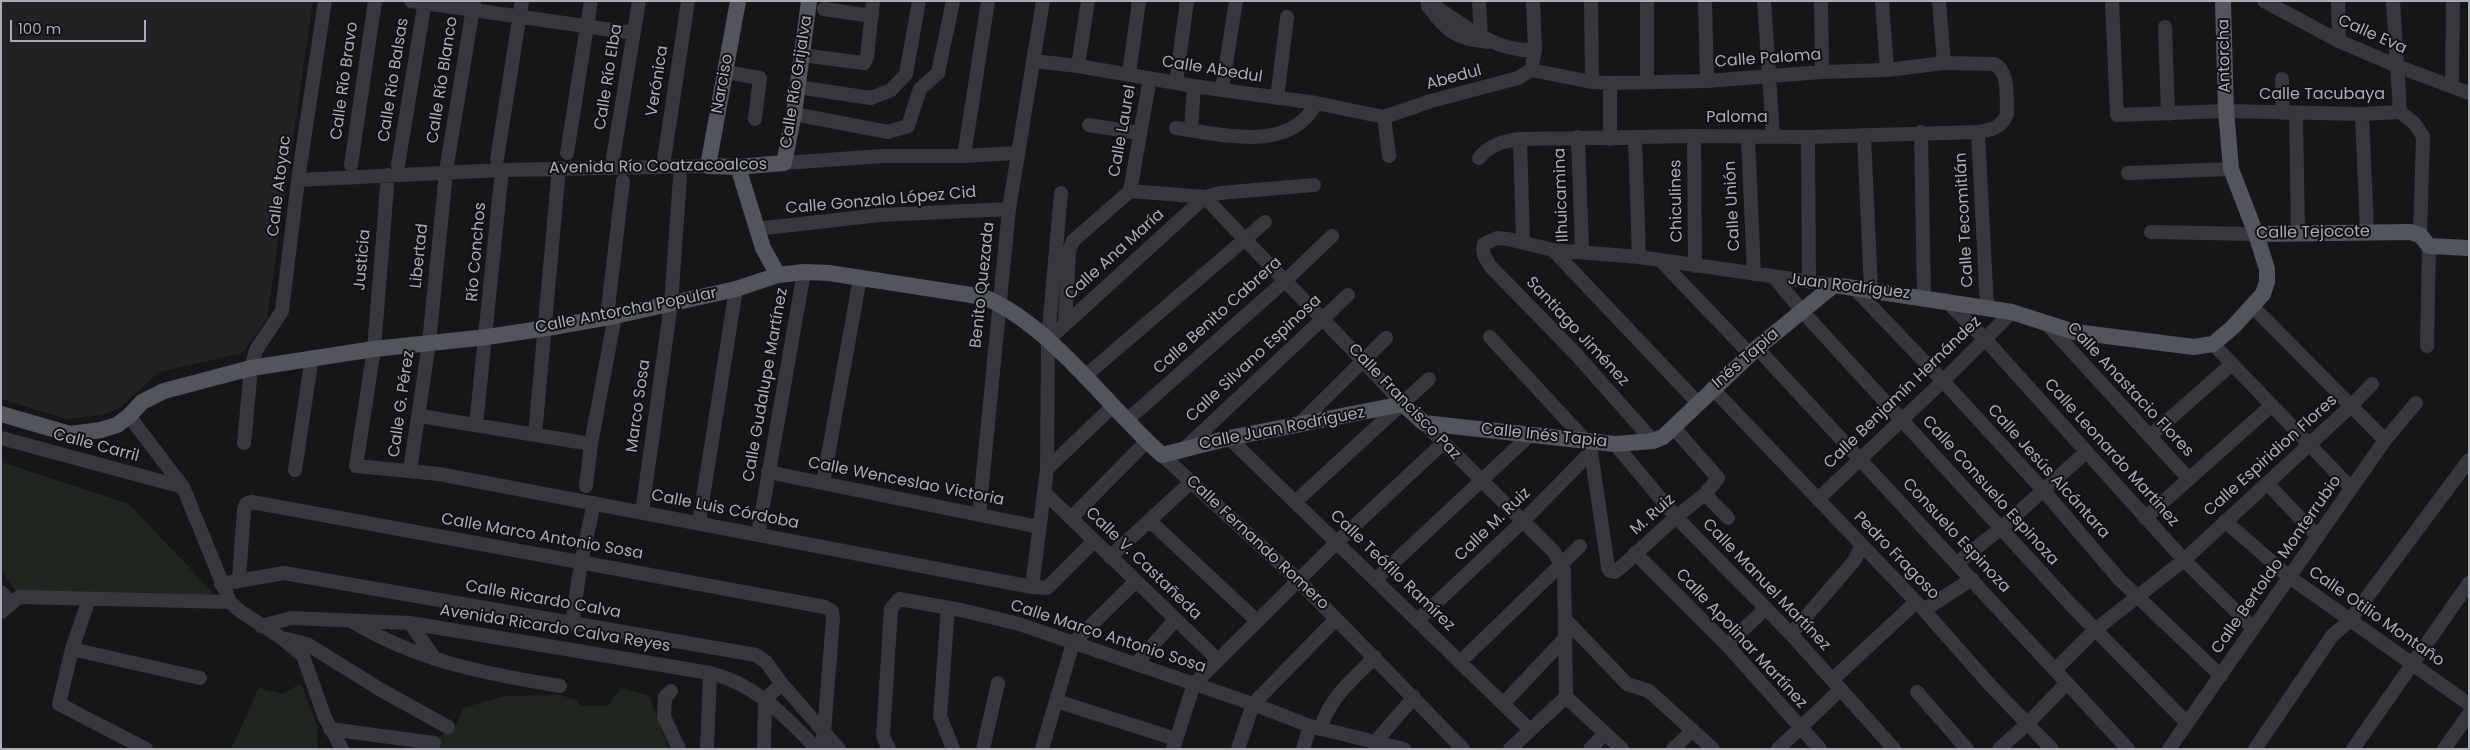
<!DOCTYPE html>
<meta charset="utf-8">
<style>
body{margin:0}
#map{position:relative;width:2470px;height:750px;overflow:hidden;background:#161618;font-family:Poppins,sans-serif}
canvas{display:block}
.frame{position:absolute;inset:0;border:2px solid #a8adb8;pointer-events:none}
.scale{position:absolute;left:10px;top:20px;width:136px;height:22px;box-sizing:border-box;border:2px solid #a8adb8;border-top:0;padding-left:6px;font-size:15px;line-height:18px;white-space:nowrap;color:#a8adb8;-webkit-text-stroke:4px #111113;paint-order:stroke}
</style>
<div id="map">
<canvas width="2470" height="750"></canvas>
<div class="frame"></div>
<div class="scale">100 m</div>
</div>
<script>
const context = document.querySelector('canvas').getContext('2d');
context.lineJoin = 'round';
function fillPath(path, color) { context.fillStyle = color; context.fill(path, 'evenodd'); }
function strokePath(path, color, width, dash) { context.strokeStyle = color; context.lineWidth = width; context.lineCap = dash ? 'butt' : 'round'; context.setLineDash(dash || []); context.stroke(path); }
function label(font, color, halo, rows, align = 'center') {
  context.font = font + ' Poppins,sans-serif'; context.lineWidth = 4; context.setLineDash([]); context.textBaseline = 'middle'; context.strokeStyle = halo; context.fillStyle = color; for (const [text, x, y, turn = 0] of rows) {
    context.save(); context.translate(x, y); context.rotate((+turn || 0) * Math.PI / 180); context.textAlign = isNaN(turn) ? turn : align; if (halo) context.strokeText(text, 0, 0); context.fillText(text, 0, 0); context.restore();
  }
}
const built = new Path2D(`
 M1,1h312l-46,318 -25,34 -83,19 -39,36 -17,7 -37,4 -65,-20z`);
const green = new Path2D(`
 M1,462l128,42 88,93 -201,-5 -15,-23z
 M301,683l17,46 -1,20h-86l28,-61 24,6z
 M621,688l28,8 20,53h-228l-3,-12 17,-8 8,-21 41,-12 56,-1 17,5 3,6 29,-1z`);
const minor = new Path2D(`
 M411,1l222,32
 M1427,1c33,21 67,52 108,49
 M1479,1l2,34
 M1591,1l1,81
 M1705,1l2,80
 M1764,1l9,135
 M1821,1l1,71
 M1882,1l5,69
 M1939,1l5,62
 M2112,1l5,114 109,-4 136,3 38,-2
 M2264,1l75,40 58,25 72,27
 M2338,1l1,40
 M2393,1l7,111
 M1428,6c18,25 28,33 60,36
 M824,9l48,7
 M2165,27l3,87
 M801,55l63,8 3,-6 6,-56
 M1034,61l44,5 116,20 122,17 68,14 47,-16 87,-23 13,-8
 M1078,66l10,-65
 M1531,70l4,-20 -2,-49
 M725,72l35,6 -5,41
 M1129,74l10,-73
 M2282,79l1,34
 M1647,82v-81
 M1176,83l11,-82
 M1610,83v56
 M2452,86l1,-85
 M797,87l74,11 20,-8 15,-16 13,-73
 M1222,89l14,-88
 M1277,98l10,-81
 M2400,112l14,11 9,13 -3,99
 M2296,113l2,120
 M794,114l94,18 20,-6 12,-37 18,-16 15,-72
 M2362,114l5,117
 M1384,117l5,39
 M1089,125l50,8
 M1176,128c45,6 115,26 140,-25
 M1191,130l3,-44
 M1921,132l3,165
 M1978,132l9,175
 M1864,135l7,155
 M1694,136l1,130
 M1578,137l4,114
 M1748,137l6,137
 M1808,137l1,144
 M1635,138l4,119
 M1520,139l3,102
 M567,153l24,-152
 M964,156l24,-155
 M613,158l26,-157
 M1479,158c10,-13 25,-17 41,-19l174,-3 114,1 170,-5c12,-2 24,-4 29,-18 -1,-15 3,-43 -13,-50l-50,-1 -57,7 -65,2 -115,9 -97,2 -18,-1 -61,-12
 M497,159l25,-158
 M784,163l99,-7h81l53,-3
 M351,165l24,-164
 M398,165l27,-164
 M447,165l27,-163
 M663,166l25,-165
 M2128,173l103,-4
 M388,175l-14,174 -18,117 83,8 593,113 15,1 47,-47
 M298,180l204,-10 206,-4
 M1130,191l75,6c65,71 134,136 198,207
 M1130,191l20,-113
 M756,229l124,-14 129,-6
 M2151,232l105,2
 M1553,250l145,153
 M1662,262l88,92
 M1774,277l28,34 271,296 113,115
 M1854,288l89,93 101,110 75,88 102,97
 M1945,300l39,38 200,222 69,68
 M2253,307l132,133
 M607,317l16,-136
 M1065,323l4,-72 4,-10 57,-50
 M2047,324l141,154
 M1490,337l96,104 5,11 17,115 2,4 5,1 4,-3 57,-52 29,-23 13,-16 -45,-51
 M1048,340l157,-143 15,-4 94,-8
 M2213,344l138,144
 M2427,346l2,-100
 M1757,348l371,401
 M1084,377l181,-155
 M1712,388l212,222 66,75 62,64
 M129,416l54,71 47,115 10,9 43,28 20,17 22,62 17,31
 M420,416l171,28
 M1126,421l160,-141 46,-44
 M1424,423l130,129 10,18 2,127
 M476,425l26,-255
 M1297,426l89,-88
 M535,435l24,-267
 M2150,436l82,-72
 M1,438l182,49
 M1229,438l301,292
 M1653,441l-78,-88 -84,-86c-5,-8 -10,-14 -7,-23l13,-6 11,1 45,11 86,7 195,28
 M244,443l7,-75 5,-18 26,-39 16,-131 27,-179
 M1615,444l61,73 115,117 103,115
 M1184,449l164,-154
 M1162,455l137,126 164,168
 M1047,469l66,-63
 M295,470l17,-113
 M410,470l19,-127 17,-170
 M768,472l271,55
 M823,483l37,-205
 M2267,483l50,53
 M586,486l5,-42 24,-128
 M1045,493l173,167
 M1705,494l23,24
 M1818,499l125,-118 69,-69
 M1295,502l134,-123
 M642,512l29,-208 9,-127
 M979,515l30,-306 34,-208
 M1071,518l76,-77
 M2145,518l127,-113
 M1150,521l107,100
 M2225,521l63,55 181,128
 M699,523l37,-234
 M758,534l46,-262
 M1635,553l92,92 93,104
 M1110,557l81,-75
 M1957,563l43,-34 85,-76
 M239,579l5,-69 2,-6 6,-2 573,105 7,4 1,7 -9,114 -3,17
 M1375,580l155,-145
 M221,584l63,-11 472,82 10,7 16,22 57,65
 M1032,587l15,-118 1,-129 13,-147
 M1,592l10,12
 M89,599l-17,50 -13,55 87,45
 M948,608l-8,108 13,33
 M1924,610l48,-31
 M1,612l18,-15 211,5
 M1566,620l61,64 22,7 64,58
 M1417,621l105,-99 69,-70
 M353,622c65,39 133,52 207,64
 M410,623l25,36
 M572,623l9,-61 13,-59
 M261,626l30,-8 119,5 300,50c46,11 75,43 107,76
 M1791,634l63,-73 8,-15
 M287,639l20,5 74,46 67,37
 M1727,645l39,-37
 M72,649l128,29
 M1460,662l120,-116
 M1136,664l39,-44
 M2056,669l39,-39 89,-70 167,-154 21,-22
 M1832,680l84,-78
 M671,691l-6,6 -1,20 15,32
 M1917,692l50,57
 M1566,697l56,52
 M1056,701l120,38
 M1503,704l63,-67
 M330,729l104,14
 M1320,729c11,-33 31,-48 55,-72
 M1376,741l38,-44
 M707,749l3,-76
 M764,749l1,-50 17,-15
 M889,749l-6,-13 8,-127 8,-10 62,11 58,14 234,80 57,22 94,23
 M983,749l15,-66
 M1042,749l31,-106 62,-61
 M1173,749l21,-65 143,-142 106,-99
 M1238,749l15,-45 83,-85
 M1303,749l7,-23
 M1510,749l56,-52
 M1590,749l15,-16
 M1673,749l20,-19
 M1778,749l62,-59
 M1999,749l28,-25 39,-40
 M2169,749l216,-309 31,-37
 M2255,749l77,-113 18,-16 119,-160
 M2353,749l116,-166
 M2444,749l25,-35`);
const major = new Path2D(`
 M738,1l-30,165 30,1 46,-4 10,-49 15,-113
 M738,167l25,81 15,27
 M2256,234l154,-2 10,3 9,11 40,2
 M1,414l69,20 31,-4 16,-5 12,-9 13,-14 22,-11 87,-23 123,-19 113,-12 60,-9 68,-12 121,-27 42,-14 26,-3 25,1 155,24c67,28 123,109 178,158l67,-17 174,-34 21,19 191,21 38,-3 10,-4 94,-89 77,-63 178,27 63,20 119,15 19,-3 20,-17 30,-33 4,-12v-13l-11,-35 -25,-65 -5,-58 -3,-110`);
const streetNames = [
 ["Calle Eva",2372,35,24],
 ["Antorcha",2225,56,-91],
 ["Calle Paloma",1768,59,-4],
 ["Calle Abedul",1212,70,9],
 ["Calle Río Elba",609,77,-81],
 ["Abedul",1454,78,-15],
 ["Calle Río Balsas",394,80,-81],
 ["Calle Río Blanco",443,80,-81],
 ["Calle Río Bravo",345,81,-82],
 ["Verónica",658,81,-81],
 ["Calle Río Grijalva",797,82,-81],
 ["Narciso",723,84,-80],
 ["Calle Tacubaya",2322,95],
 ["Paloma",1737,118],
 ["Calle Laurel",1123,131,-80],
 ["Avenida Río Coatzacoalcos",658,167,-1],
 ["Calle Atoyac",280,186,-83],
 ["Ilhuicamina",1562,195,-92],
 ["Calle Gonzalo López Cid",881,201,-5],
 ["Chiculines",1677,201,-91],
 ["Calle Unión",1733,206,-93],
 ["Calle Tecomitlán",1965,220,-93],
 ["Calle Tejocote",2313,233,-1],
 ["Río Conchos",477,252,-85],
 ["Calle Ana María",1115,255,-42],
 ["Libertad",420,256,-84],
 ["Justicia",363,260,-85],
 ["Benito Quezada",983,285,-84],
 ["Juan Rodríguez",1849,287,7],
 ["Calle Antorcha Popular",626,311,-11],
 ["Calle Benito Cabrera",1218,316,-42],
 ["Santiago Jiménez",1577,332,47],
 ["Calle Silvano Espinosa",1254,359,-43],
 ["Inés Tapia",1746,359,-41],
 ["Calle Gudalupe Martínez",766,385,-80],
 ["Calle Anastacio Flores",2130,390,47],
 ["Calle Benjamín Hernández",1903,393,-44],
 ["Calle Francisco Paz",1404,402,46],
 ["Calle G. Pérez",402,404,-82],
 ["Marco Sosa",639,406,-82],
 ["Calle Juan Rodríguez",1282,429,-11],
 ["Calle Inés Tapia",1544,436,6],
 ["Calle Carril",96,446,15],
 ["Calle Leonardo Martínez",2111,453,48],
 ["Calle Espiridion Flores",2271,456,-42],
 ["Calle Jesús Alcántara",2048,472,48],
 ["Calle Wenceslao Victoria",906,482,11],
 ["Calle Consuelo Espinoza",1990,491,48],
 ["Calle Luis Córdoba",725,510,11],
 ["M. Ruiz",1653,515,-41],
 ["Calle M. Ruiz",1493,525,-44],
 ["Consuelo Espinoza",1956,536,47],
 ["Calle Marco Antonio Sosa",542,537,10],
 ["Calle Fernando Romero",1257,543,43],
 ["Pedro Fragoso",1896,556,46],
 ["Calle V. Castañeda",1143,564,44],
 ["Calle Bertoldo Monterrubio",2277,565,-55],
 ["Calle Teófilo Ramírez",1392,571,44],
 ["Calle Manuel Martínez",1766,585,46],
 ["Calle Ricardo Calva",543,600,10],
 ["Calle Otilio Montaño",2376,617,35],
 ["Avenida Ricardo Calva Reyes",555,629,9],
 ["Calle Marco Antonio Sosa",1108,637,18],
 ["Calle Apolinar Martínez",1741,639,47]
];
fillPath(built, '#222225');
fillPath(green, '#1e261f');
strokePath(minor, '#37383d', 14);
strokePath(major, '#53555c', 16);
label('16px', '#a8adb8', '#111113', streetNames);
</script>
